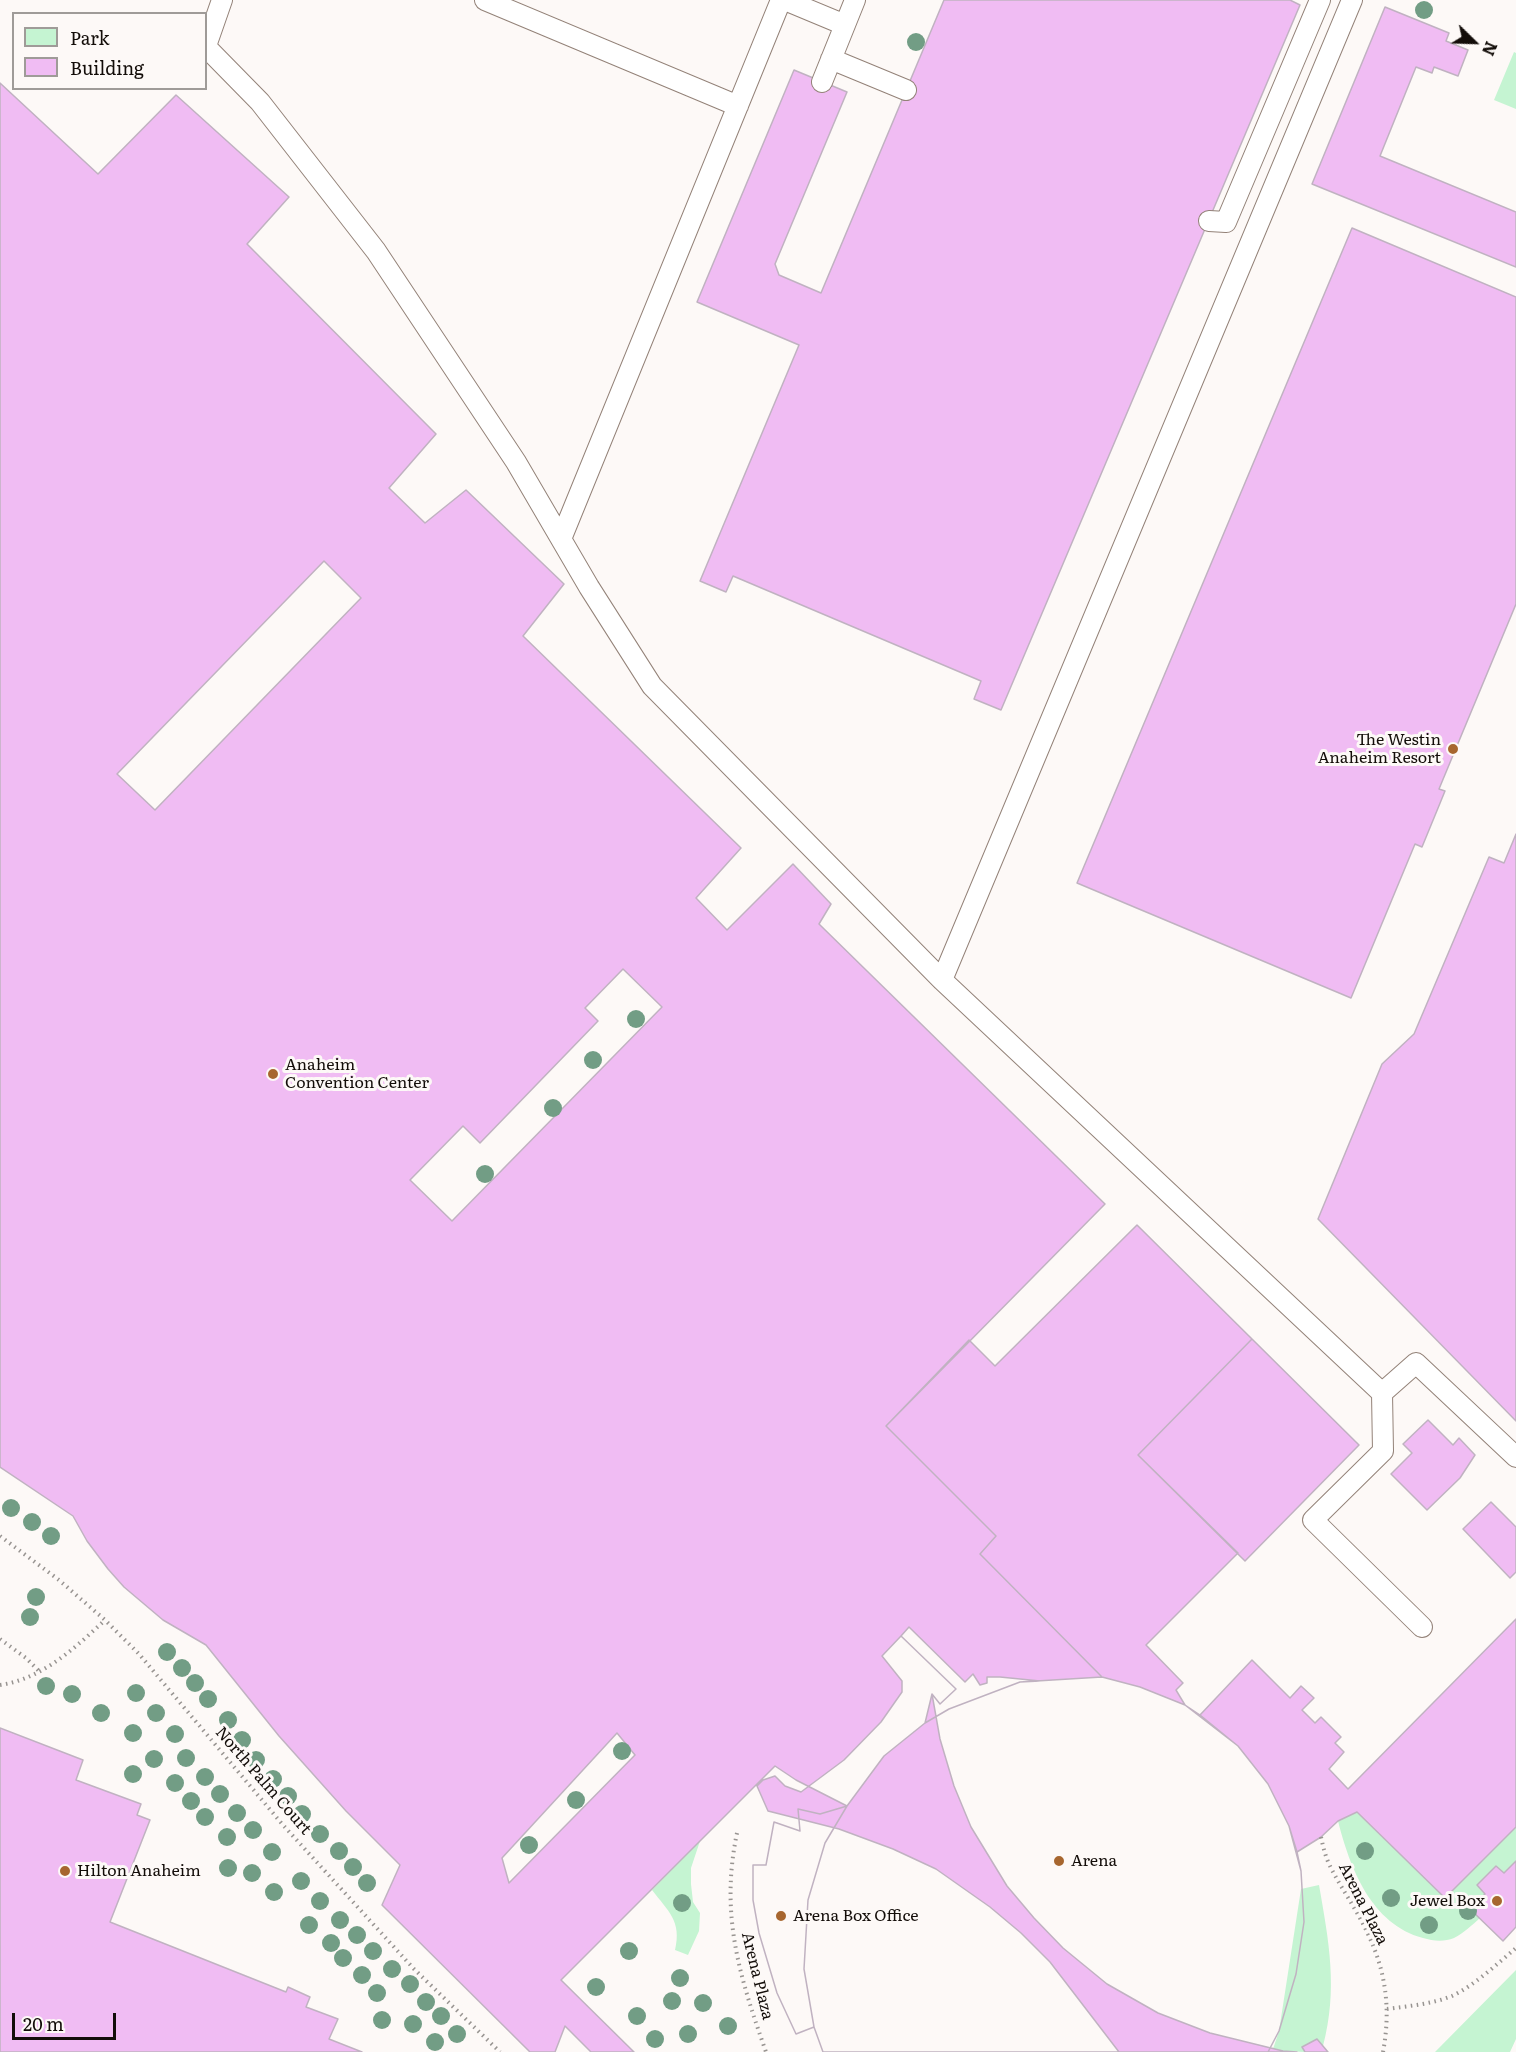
<!DOCTYPE html>
<style>
body{margin:0}
#map{position:relative;width:1516px;height:2052px;overflow:hidden;background:#fdf9f7;font-family:Literata,serif}
canvas{display:block}
.legend{position:absolute;left:12px;top:12px;width:195px;height:78px;box-sizing:border-box;background:#fdf9f7;border:2px solid #9f9b98;margin:0;padding:8px 10px;list-style:none;font-size:18px;color:#130d09}
.legend li{display:flex;align-items:center;gap:12px;height:30px}
.legend b{width:30px;border:2px solid #9f9b98}
.north{position:absolute;left:1444px;top:12px;width:60px;height:60px;-webkit-text-stroke:4px #fdf9f7;paint-order:stroke;rotate:113deg;font-size:16px;font-weight:700;line-height:24px;text-align:center;color:#130d09}
.north::after{content:'';display:block;margin:auto;width:21px;height:27px;background:#130d09;clip-path:polygon(50% 0,100% 100%,50% 72%,0 100%)}
.scale{position:absolute;left:12px;top:2013px;width:104px;height:27px;box-sizing:border-box;border:3px solid #130d09;border-top:0;padding-left:8px;font-size:18px;line-height:21px;white-space:nowrap;color:#130d09;-webkit-text-stroke:4px #fdf9f7;paint-order:stroke}
</style>
<div id="map">
<canvas width="1516" height="2052"></canvas>
<ul class="legend">
<li><b style="height:16px;background:#c5f4d2"></b>Park</li>
<li><b style="height:16px;background:#f0bcf3"></b>Building</li>
</ul>
<div class="north">N</div>
<div class="scale">20 m</div>
</div>
<script>
const context = document.querySelector('canvas').getContext('2d');
context.lineJoin = 'round';
function fillPath(path, color) { context.fillStyle = color; context.fill(path, 'evenodd'); }
function strokePath(path, color, width, dash) { context.strokeStyle = color; context.lineWidth = width; context.lineCap = dash ? 'butt' : 'round'; context.setLineDash(dash || []); context.stroke(path); }
function label(font, color, halo, rows, align = 'center') {
  context.font = font + ' Literata,serif'; context.lineWidth = 6; context.setLineDash([]); context.textBaseline = 'middle'; context.strokeStyle = halo; context.fillStyle = color; for (const [text, x, y, turn = 0] of rows) {
    context.save(); context.translate(x, y); context.rotate((+turn || 0) * Math.PI / 180); context.textAlign = isNaN(turn) ? turn : align; if (halo) context.strokeText(text, 0, 0); context.fillText(text, 0, 0); context.restore();
  }
}
const green = new Path2D(`
 M1514,52l2,1v56l-22,-9z
 M1357,1812l88,86 71,-71v34l-12,12 -8,-7 -19,19 8,9 -15,15 10,9c-8,7 -16,15 -26,20 -10,4 -21,3 -31,0 -52,-14 -73,-70 -85,-117z
 M700,1841l-9,27v16l2,18 7,11 -1,18 -11,24 -13,-5c7,-29 -7,-39 -23,-60z
 M1319,1885c10,57 19,104 4,161l-6,-7 -15,8 3,5 -22,-1 -10,-2 6,-18 22,-142z
 M1516,1970v69l-6,13h-75z`);
const building = new Path2D(`
 M944,0h346l10,5 -299,705 -27,-11 7,-18 -248,-105 -7,16 -26,-11 99,-236 -102,-43 97,-232 53,22 -72,172 4,11 42,18z
 M1385,7l64,26 -3,8 22,9 -10,26 -24,-9 -2,6 -16,-6 -36,89 136,56v55l-204,-83z
 M0,83l98,91 78,-79 113,102 -42,47 189,190 -47,54 36,35 41,-33 98,94 -41,52 218,212 -45,50 31,32 66,-66 38,40 -12,20 286,280 -219,222 110,110 -16,18 122,123 38,10 45,18 53,41 30,38 21,42 8,26 4,19 3,51 -8,52 -17,57 -11,21h-445l-9,-25 -18,7 -19,-41 -18,-60 -6,-33v-35h13l8,-43 26,9 -2,-22 22,5 27,-8 -51,-26 -21,-14 -214,214 73,72h-43l-26,-26 -10,26h-25l-148,-147 18,-40 -54,-54 -67,-75 -73,-91 -43,-25 -39,-33 -16,-18 -21,-28 -14,-25 -73,-49zM324,561l37,37 -206,212 -38,-36zM623,969l39,38 -210,214 -42,-41 53,-54 17,17 118,-122 -13,-13zM909,1627l56,55 8,-8 7,11 7,-2v-6h13l40,4 -20,1 -71,27 -24,14 7,-29 8,10 16,-15 -55,-53zM617,1733l18,22 -126,128 -7,-25z
 M1352,228l164,69v307l-77,185 6,2 -9,22 -14,34 -7,-3 -64,154 -274,-115z
 M1516,834v587l-198,-202 64,-155 32,-30 75,-177 15,6z
 M1137,1225l115,114 -114,116 100,98 -92,92 37,38 -7,7 9,15 -45,-18 -38,-10 -122,-123 16,-18 -110,-110 83,-86 26,26z
 M1252,1339l107,106 -114,116 -107,-106z
 M1428,1420l25,25 6,-7 16,17 -15,23 -33,32 -36,-36 21,-21 -9,-9z
 M1491,1502l25,25v45l-6,6 -47,-49z
 M1516,1619v208l-71,71 -88,-86 -19,9 -17,16 -24,15 -8,-26 -21,-42 -30,-38 -38,-31 52,-55 38,38 11,-12 13,12 -12,12 13,13 6,-6 20,20 -6,6 9,9 -15,17 19,20z
 M901,1636l55,53 -16,15 -8,-10 8,45 14,47 17,41 36,59 27,32 29,30 44,36 51,29 52,20 73,18 14,1h-178l-69,-90 -29,-29 -31,-26 -54,-38 -43,-20 -54,-20 -71,-18 -11,-25 6,-6 12,-4 10,10 16,6 43,-32 37,-38 21,-30v-11l-20,-25z
 M1102,1677l38,10 45,18 15,10 38,31 30,38 21,42 12,45 3,51 -8,52 -17,57 -11,21h-445l-9,-25 -10,-58 4,-69 17,-57 22,-37 37,-50 41,-33 24,-14 71,-27z
 M0,1728l83,32 -7,20 65,24 -4,11 13,5 -40,102 176,70 2,-5 22,10 -4,10 32,12 -9,20 33,13h-362z
 M847,1806l-22,37 -17,57 -4,69 10,58 -18,7 -19,-41 -18,-60 -6,-33v-35h13l8,-43 26,9 -2,-22 22,5z
 M1516,1861v66l-13,14 -33,-32 15,-15 -8,-9 19,-19 8,7z
 M1317,2039l11,13h-23l-3,-5z`);
const path = new Path2D(`
 M0,1536l59,44 46,40 34,34 144,171 131,144 86,83
 M0,1639l26,19 14,14
 M0,1685c42,-6 75,-37 105,-65
 M737,1833c-17,81 2,142 29,219
 M1321,1837c2,9 4,18 8,27 11,23 27,44 38,68 19,39 24,77 16,120
 M1387,2009c22,-3 45,-5 65,-13 23,-11 45,-32 64,-48`);
const service = new Path2D(`
 M485,0l253,106
 M785,0l60,25
 M206,46l16,-46
 M206,47l54,55 116,149 140,211 73,125 63,99 290,294 440,413 1,58 -70,69 109,107
 M831,59l75,31
 M822,82l33,-82
 M1209,221l17,1 94,-222
 M561,539l220,-539
 M942,980l410,-980
 M1382,1393l34,-30 100,94`);
const trees = [
 [1424,10],
 [916,42],
 [636,1019],
 [593,1060],
 [553,1108],
 [485,1174],
 [11,1508],
 [32,1522],
 [51,1536],
 [36,1597],
 [30,1617],
 [167,1652],
 [182,1668],
 [195,1683],
 [46,1686],
 [136,1693],
 [72,1694],
 [208,1699],
 [101,1713],
 [156,1713],
 [228,1720],
 [133,1733],
 [175,1734],
 [242,1740],
 [622,1751],
 [186,1758],
 [154,1759],
 [256,1760],
 [133,1774],
 [205,1777],
 [273,1779],
 [175,1783],
 [220,1794],
 [288,1796],
 [576,1800],
 [191,1801],
 [237,1813],
 [302,1814],
 [205,1817],
 [253,1830],
 [320,1834],
 [227,1837],
 [529,1845],
 [339,1851],
 [1365,1851],
 [272,1852],
 [353,1867],
 [228,1868],
 [252,1873],
 [301,1881],
 [367,1883],
 [274,1892],
 [1391,1898],
 [320,1901],
 [682,1903],
 [1468,1911],
 [340,1920],
 [309,1925],
 [1429,1925],
 [357,1935],
 [331,1943],
 [373,1951],
 [629,1951],
 [343,1958],
 [392,1969],
 [362,1975],
 [680,1978],
 [410,1984],
 [596,1987],
 [377,1993],
 [672,2001],
 [426,2002],
 [703,2003],
 [441,2016],
 [637,2016],
 [382,2020],
 [413,2024],
 [728,2026],
 [457,2034],
 [688,2034],
 [655,2039],
 [435,2042]
];
const markers = [
 [1453,749,6,"#a7662f"],
 [273,1074,6,"#a7662f"],
 [1059,1861,6,"#a7662f"],
 [65,1871,6,"#a7662f"],
 [1497,1901,6,"#a7662f"],
 [781,1916,6,"#a7662f"]
];
const poiNames = [
 ["The Westin",1441,740,"right"],
 ["Anaheim Resort",1441,758,"right"],
 ["Anaheim",285,1065],
 ["Convention Center",285,1083],
 ["Arena",1071,1861],
 ["Hilton Anaheim",77,1871],
 ["Jewel Box",1485,1901,"right"],
 ["Arena Box Office",793,1916]
];
const streetNames = [
 ["North Palm Court",263,1781,49],
 ["Arena Plaza",1363,1904,63],
 ["Arena Plaza",757,1976,76]
];
fillPath(green, '#c5f4d2');
fillPath(building, '#f0bcf3');
strokePath(building, '#c0b2c1', 1.5);
strokePath(service, '#938278', 22);
strokePath(path, '#989491', 4, [1.5, 4.5]);
strokePath(service, '#fff', 20);
context.fillStyle = '#729d85';
for (const [x, y] of trees) { context.beginPath(); context.arc(x, y, 9, 0, 2 * Math.PI); context.fill(); }
for (const [x, y, r, color] of markers) { const dot = new Path2D(); dot.arc(x, y, r, 0, 2 * Math.PI); context.fillStyle = color; context.fill(dot); strokePath(dot, '#fdf9f7', 2); }
label('16px', '#130d09', '#fdf9f7', poiNames, 'left');
label('16px', '#130d09', '#fdf9f7', streetNames);
</script>
